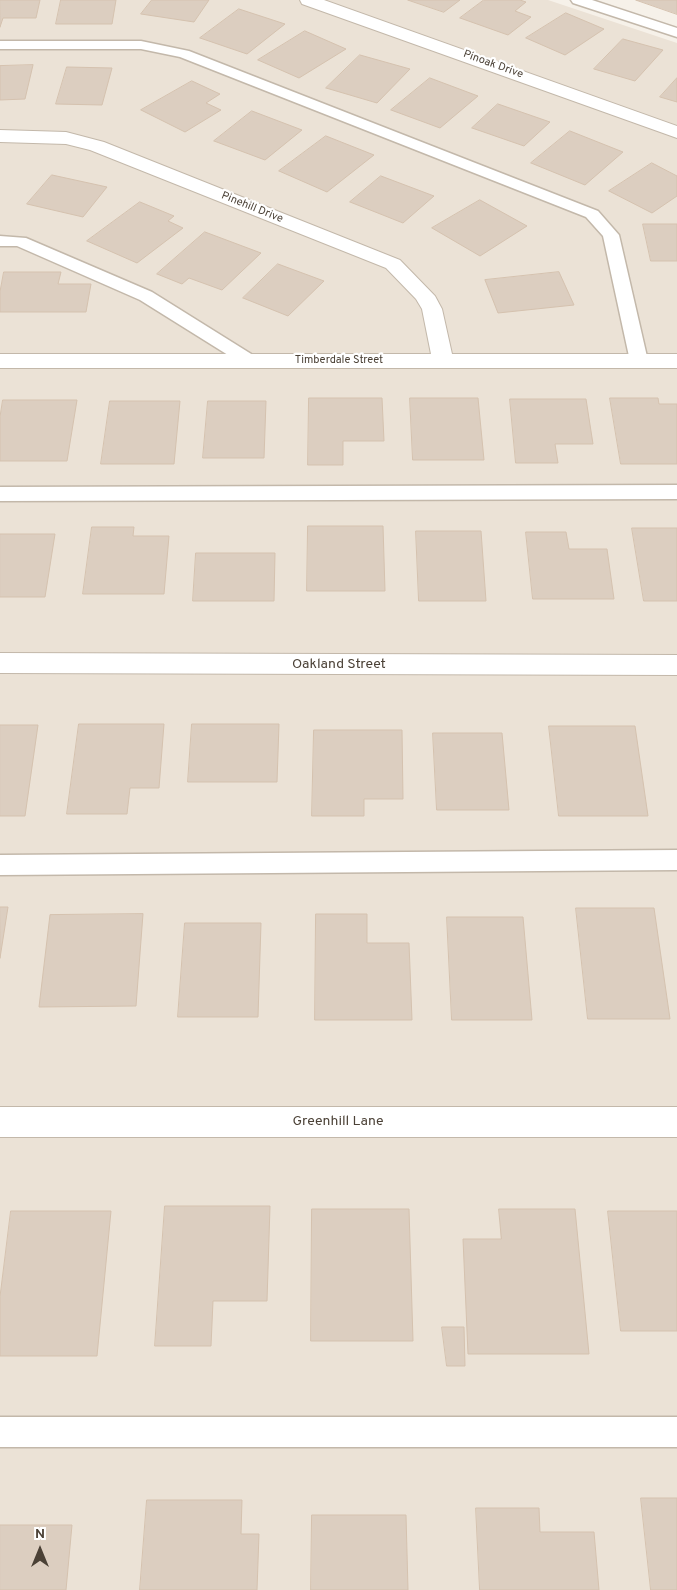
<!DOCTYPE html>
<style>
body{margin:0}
#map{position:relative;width:677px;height:1590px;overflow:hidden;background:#f6f1e9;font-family:Overpass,sans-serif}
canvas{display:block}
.north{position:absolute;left:15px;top:1525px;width:50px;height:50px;-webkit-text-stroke:4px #fff;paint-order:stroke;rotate:0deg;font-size:14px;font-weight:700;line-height:20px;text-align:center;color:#4b4136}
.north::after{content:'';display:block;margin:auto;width:18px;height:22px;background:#4b4136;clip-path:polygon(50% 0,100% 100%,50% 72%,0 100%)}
</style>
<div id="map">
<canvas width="677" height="1590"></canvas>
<div class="north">N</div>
</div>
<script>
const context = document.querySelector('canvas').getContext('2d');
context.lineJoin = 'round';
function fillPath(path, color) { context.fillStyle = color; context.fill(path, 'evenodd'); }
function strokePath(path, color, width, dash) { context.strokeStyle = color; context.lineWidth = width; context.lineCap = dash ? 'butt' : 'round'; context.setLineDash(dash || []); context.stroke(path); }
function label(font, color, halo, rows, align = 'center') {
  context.font = font + ' Overpass,sans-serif'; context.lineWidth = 4.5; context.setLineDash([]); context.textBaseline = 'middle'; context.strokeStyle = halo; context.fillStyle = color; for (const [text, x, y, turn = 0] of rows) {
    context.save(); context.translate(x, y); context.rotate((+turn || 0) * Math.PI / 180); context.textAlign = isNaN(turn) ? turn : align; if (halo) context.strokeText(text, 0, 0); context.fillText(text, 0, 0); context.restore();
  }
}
const residential = new Path2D(`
 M0,0h548l129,43v1547h-677z`);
const building = new Path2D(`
 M0,0h40l-4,18h-33l-3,9z
 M61,0h55l-4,24h-56z
 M152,0h57l-15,22 -53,-8z
 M408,0h52l-16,12z
 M484,0h36l6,2 -11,9 16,6 -23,18 -48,-17z
 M636,0h41v14z
 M239,9l46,15 -38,30 -47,-16z
 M566,13l38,16 -39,26 -39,-17z
 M305,31l41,18 -47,29 -41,-18z
 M623,39l40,11 -28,31 -41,-12z
 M360,55l50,14 -33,34 -51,-15z
 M33,65l-8,34 -25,1v-34z
 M67,67l45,1 -10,37 -46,-1z
 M430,78l48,18 -38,32 -49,-18z
 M677,78v24l-17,-5z
 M192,81l28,13 -14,9 15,7 -36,22 -44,-22z
 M498,104l52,18 -26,24 -52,-18z
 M252,111l50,19 -37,30 -51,-19z
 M570,131l53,21 -38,33 -54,-22z
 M326,136l48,19 -47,37 -48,-21z
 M652,163l25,13v20l-25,17 -43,-22z
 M52,175l55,12 -24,30 -56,-13z
 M381,176l53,20 -31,27 -53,-21z
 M480,200l47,26 -47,30 -48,-28z
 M140,202l34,14 -6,5 15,7 -46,35 -50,-22z
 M643,224h34v37h-26z
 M205,232l56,21 -39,37 -33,-12 -7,6 -25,-10z
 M278,264l46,17 -36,35 -45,-18z
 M4,272h57l-3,12h33l-5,28h-86v-20z
 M559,272l15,33 -76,8 -13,-33z
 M309,398h73l2,43h-41v24h-35z
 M410,398h68l6,62h-71z
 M610,398h48l1,6h18v60h-56z
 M510,399h76l7,45h-38l3,19h-42z
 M3,400h74l-10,61h-67v-44z
 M110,401h70l-6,63h-73z
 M208,401h58l-2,57h-61z
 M308,526h75l2,65h-78z
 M92,527h42l-1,9h36l-5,58h-81z
 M632,528h45v73h-33z
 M416,531h65l5,70h-67z
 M526,532h40l3,17h38l7,50h-81z
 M0,534h55l-10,63h-45z
 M196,553h79l-1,48h-81z
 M79,724h85l-5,64h-29l-3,26h-60z
 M192,724h87l-2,58h-89z
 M0,725h38l-13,91h-25z
 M549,726h86l13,90h-89z
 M314,730h88l1,69h-39v17h-52z
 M433,733h69l7,77h-72z
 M0,907h8l-8,51z
 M576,908h78l16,111h-82z
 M143,914l-7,92 -97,1 11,-92z
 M316,914h51v29h42l3,77h-97z
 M447,917h76l9,103h-80z
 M185,923h76l-3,94h-80z
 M165,1206h105l-3,95h-54l-2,45h-56z
 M312,1209h97l4,132h-102z
 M499,1209h76l14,145h-121l-5,-115h38z
 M11,1211h100l-14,145h-97v-59z
 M608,1211h69v120h-56z
 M442,1327h22l1,39h-18z
 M641,1498h36v92h-26z
 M147,1500h95l-1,34h18l-2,56h-117z
 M476,1508h63l1,24h54l5,58h-119z
 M312,1515h94l2,75h-97z
 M0,1525h72l-6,65h-66z`);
const lane = new Path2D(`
 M571,0h21l85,28v9l-104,-34z
 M0,41h141l48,10 409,160 21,24 29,126 -3,4 -6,2 -6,-2 -3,-4 -27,-125 -17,-19 -406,-160 -39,-8h-141z
 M0,236l26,2 126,54 104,65 3,4 -3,4 -6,2 -6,-2 -104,-65 -123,-54h-17z
 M677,485v14l-677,2v-14z
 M677,850v20l-677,5v-20z
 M0,1417h677v30h-677z`);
const street = new Path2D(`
 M300,0h24l353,126v12l-375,-134z
 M0,130l66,2 38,10 296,118 35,36 7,13 10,45h225v14h-677v-14h431l-9,-45 -6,-10 -30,-31 -296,-118 -24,-6 -66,-2z
 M0,653l677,2v20l-677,-2z
 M0,1107h677v30h-677z`);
const farStreetnames = [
 ["Pinoak Drive",493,65,20],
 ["Pinehill Drive",252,208,22],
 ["Timberdale Street",339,361]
];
const streetNames = [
 ["Oakland Street",339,665],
 ["Greenhill Lane",338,1122]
];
fillPath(residential, '#ebe2d6');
fillPath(building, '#dccec0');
strokePath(building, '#d5c2af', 1);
strokePath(lane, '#c3b8aa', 3);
strokePath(street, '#c3b8aa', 2);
fillPath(lane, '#fff');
fillPath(street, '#fff');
label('11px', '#4b4136', '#fff', farStreetnames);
label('14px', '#4b4136', '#fff', streetNames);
</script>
